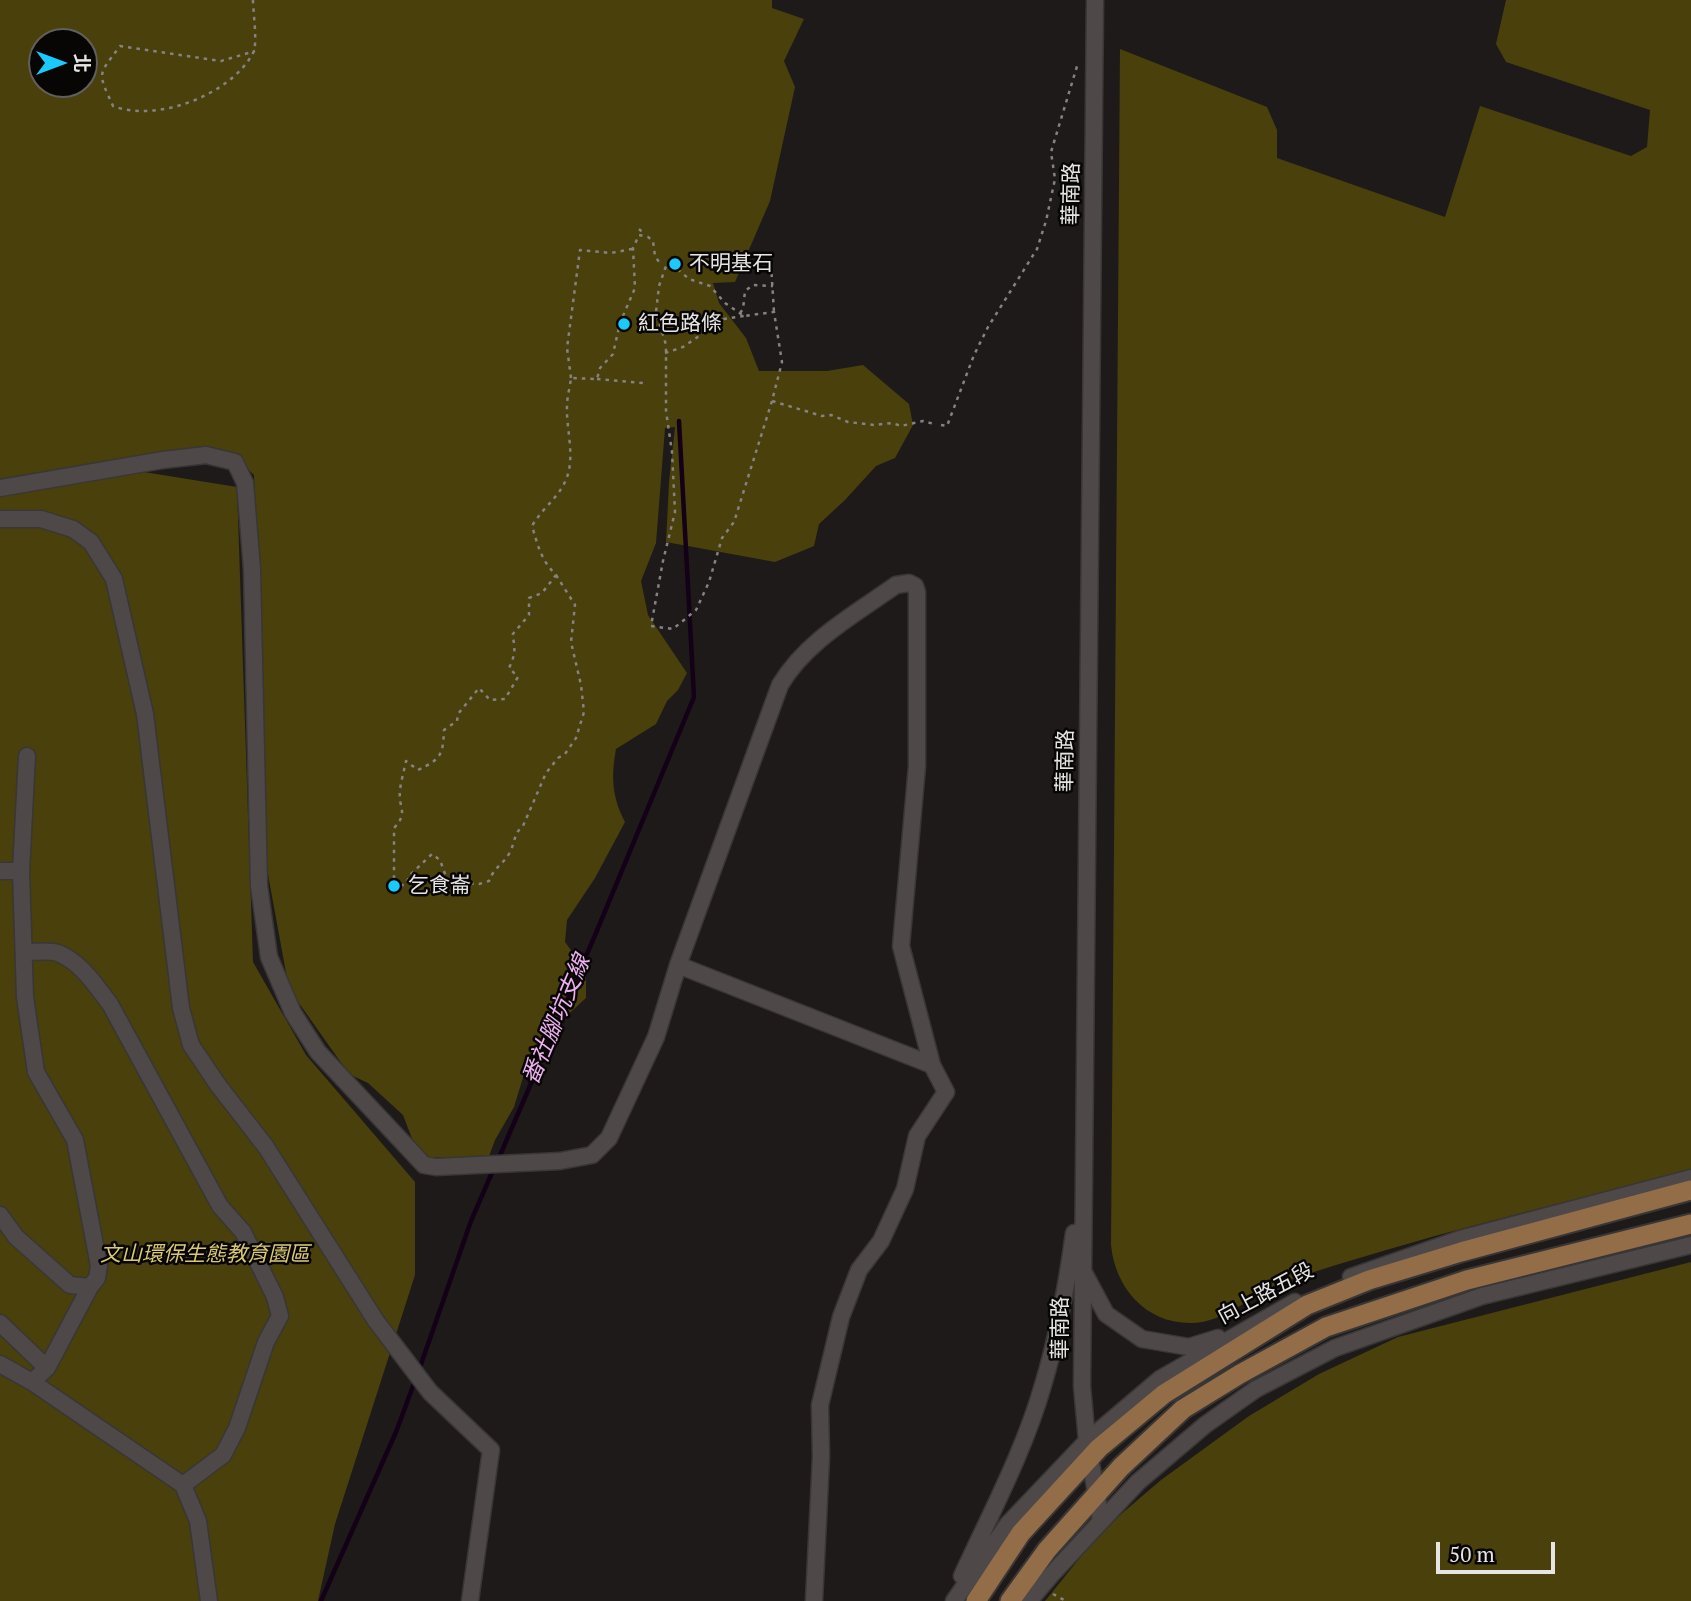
<!DOCTYPE html>
<meta charset="utf-8">
<style>
body{margin:0}
#map{position:relative;width:1691px;height:1601px;overflow:hidden;background:#1e1a19;font-family:"PT Serif","Noto Sans TC",serif}
canvas{display:block}
.north{position:absolute;left:28px;top:28px;width:70px;height:70px;box-sizing:border-box;background:#070605;border:2px solid #615f5e;border-radius:50%;rotate:90deg;font-size:19px;font-weight:700;line-height:28px;text-align:center;color:#e7e4e4}
.north::after{content:'';display:block;margin:auto;width:24px;height:32px;background:#1acafc;clip-path:polygon(50% 0,100% 100%,50% 72%,0 100%)}
.scale{position:absolute;left:1436px;top:1542px;width:119px;height:32px;box-sizing:border-box;border:4px solid #e7e4e4;border-top:0;padding-left:9px;font-size:21px;line-height:24px;white-space:nowrap;color:#e7e4e4;-webkit-text-stroke:5px #070605;paint-order:stroke}
</style>
<div id="map">
<canvas width="1691" height="1601"></canvas>
<div class="north">北</div>
<div class="scale">50 m</div>
</div>
<script>
const context = document.querySelector('canvas').getContext('2d');
context.lineJoin = 'round';
function fillPath(path, color) { context.fillStyle = color; context.fill(path, 'evenodd'); }
function strokePath(path, color, width, dash) { context.strokeStyle = color; context.lineWidth = width; context.lineCap = dash ? 'butt' : 'round'; context.setLineDash(dash || []); context.stroke(path); }
function label(font, color, halo, rows, align = 'center') {
  context.font = font + ' "PT Serif","Noto Sans TC",serif'; context.lineWidth = 5; context.setLineDash([]); context.textBaseline = 'middle'; context.strokeStyle = halo; context.fillStyle = color; for (const [text, x, y, turn = 0] of rows) {
    context.save(); context.translate(x, y); context.rotate((+turn || 0) * Math.PI / 180); context.textAlign = isNaN(turn) ? turn : align; if (halo) context.strokeText(text, 0, 0); context.fillText(text, 0, 0); context.restore();
  }
}
const green = new Path2D(`
 M0,0h772v8l32,11 -20,42 11,26 -25,114 -35,81 -22,1 6,20 27,35 13,33h68l36,-6 46,39 4,21 -18,33 -19,8 -31,34 -26,24 -5,22 -39,16 -109,-20 3,-60 6,-55 -10,1 -9,115 -15,38 7,34 39,58 -9,17 -11,11 -11,23 -40,25c-5,28 -4,48 9,73l-30,56 -28,42 -2,22 21,29v27l-45,41 -16,32 -11,36 -19,33 -7,19 -69,-2 -16,-42 -35,-32 -19,-9 -60,-85 -24,-131 -11,-383 -22,-21 -41,-3 -191,28zM42,42h42v42h-42z
 M1506,0h185v1171c-136,33 -272,66 -405,110 -34,11 -58,42 -96,42 -45,0 -75,-36 -79,-78l9,-1196 147,58 10,23v28l168,59 35,-111 151,50 16,-9 3,-37 -144,-48 -10,-18z
 M144,472l93,15 16,475 53,93 109,127v93l-80,249 -17,77h-318v-1105z
 M1691,1262v339h-646l46,-57 22,-23 48,-41 88,-64 70,-42 79,-37z`);
const stream = new Path2D(`
 M498,1160l98,-227 98,-236 -15,-276
 M419,1370l52,-149 23,-53
 M321,1601l75,-169 20,-54`);
const path = new Path2D(`
 M253,0c0,12 5,44 0,53 -22,42 -97,70 -140,53 -16,-35 -15,-30 7,-60l101,15 34,-10
 M639,229l6,6
 M771,265l3,47
 M740,313l3,-4 2,-18 8,-6 20,1
 M665,353l18,-6 41,-28 20,-3
 M571,378l-4,-30 13,-98 31,3 21,-4
 M597,379l46,4
 M772,401l-38,121 -12,16 -13,44 -13,28 -23,19 -22,-3 12,-65 12,-49 -3,-60 -6,-41v-66l-10,-33 3,-26 7,-20h8l15,13 21,7 15,17 19,13 30,-4 8,50 -10,39 50,15 9,-1 17,7 26,3 18,-2 9,3 22,-5 11,3
 M941,425l6,1 27,-71 14,-28 49,-78 9,-28 9,-42 -4,-27 27,-89
 M556,575l19,30 -4,37 10,43 3,27 -8,26 -11,16 -7,4 -12,15 -23,53c-9,7 -8,16 -13,26 -6,12 -16,15 -21,29l-10,3 -31,-2 -8,-22 -8,-6 -22,21 -5,10 -11,1v-58c15,-16 4,-19 6,-38 1,-9 4,-19 6,-29l12,9c23,-11 25,-15 26,-40l13,-9 1,-7 21,-26 11,12 15,-1 13,-22 -9,-9c6,-12 7,-21 3,-33l17,-20v-17l13,-5 14,-18c-15,-15 -18,-29 -24,-49 10,-18 28,-29 35,-49 8,-22 -1,-49 0,-71 0,-9 3,-19 4,-28l26,1 3,-11 13,-14 7,-31 15,-35 -2,-40 6,-13 9,2 5,4 2,15 6,9
 M1053,1594l13,7`);
const minor = new Path2D(`
 M1095,0l-13,1386 5,55 14,80
 M0,488l163,-28 43,-5 29,7 10,21 7,86 7,317 10,71 24,56 25,39 106,113 12,2 124,-6 32,-6 17,-17 47,-101 22,-72 254,100 14,27 -29,44 -12,53 -24,52 -22,29 -18,47 -21,88 1,52 -7,144
 M0,519h41l32,10 18,13 23,37 31,135 36,294 10,37 27,40 48,62 110,174 54,71 61,58 -21,151
 M0,871h21
 M25,952c10,0 24,-2 33,1 23,9 38,33 52,51l110,202 23,26 32,65 5,19 -14,26 -29,86 -14,27 -40,30
 M678,965l102,-280c26,-44 75,-71 116,-100l13,-2 6,3 2,6v174l-16,180 31,119
 M0,1215l16,22 54,48 20,2 7,-9 2,-12 -24,-126 -39,-68 -11,-75 -4,-126 6,-115
 M1083,1271l23,43 36,25 47,8 29,-9
 M1351,1277l109,-38 231,-61
 M0,1323l47,45
 M0,1364l32,18 151,103 15,36 11,80
 M32,1382l15,-14 43,-81
 M962,1576c28,-61 63,-127 81,-191 15,-49 24,-101 31,-152
 M954,1601l54,-77 79,-83 73,-62 135,-77
 M1029,1601l22,-26 87,-93 67,-57 51,-36 79,-41 147,-52 209,-51`);
const major = new Path2D(`
 M976,1601l45,-68 78,-85 65,-54 143,-89 62,-25 92,-28 230,-62
 M1010,1601l37,-51 74,-83 62,-58 57,-35 86,-47 141,-47 224,-56`);
const markers = [
 [675,264,7,"#1acafc"],
 [624,324,7,"#1acafc"],
 [394,886,7,"#1acafc"]
];
const streetNames = [
 ["華南路",1072,194,-89],
 ["華南路",1066,761,-89],
 ["向上路五段",1266,1294,-28],
 ["華南路",1061,1328,-90]
];
const poiNames = [
 ["不明基石",689,264],
 ["紅色路條",638,324],
 ["乞食崙",408,886]
];
const parkNames = [
 ["文山環保生態教育園區",205,1255]
];
const waterNames = [
 ["番社腳坑支線",557,1020,-67]
];
fillPath(green, '#49400c');
strokePath(stream, '#140017', 4.5);
strokePath(minor, '#393636', 19);
strokePath(major, '#393636', 23);
strokePath(path, '#858282', 2.5, [3.5, 5]);
strokePath(minor, '#4e4948', 16);
strokePath(major, '#926d48', 19);
for (const [x, y, r, color] of markers) { const dot = new Path2D(); dot.arc(x, y, r, 0, 2 * Math.PI); context.fillStyle = color; context.fill(dot); strokePath(dot, '#070605', 2.5); }
label('21px', '#e7e4e4', '#070605', streetNames);
label('21px', '#e7e4e4', '#070605', poiNames, 'left');
label('italic 21px', '#dac972', '#070605', parkNames);
label('italic 23px', '#edb0f0', '#070605', waterNames);
</script>
